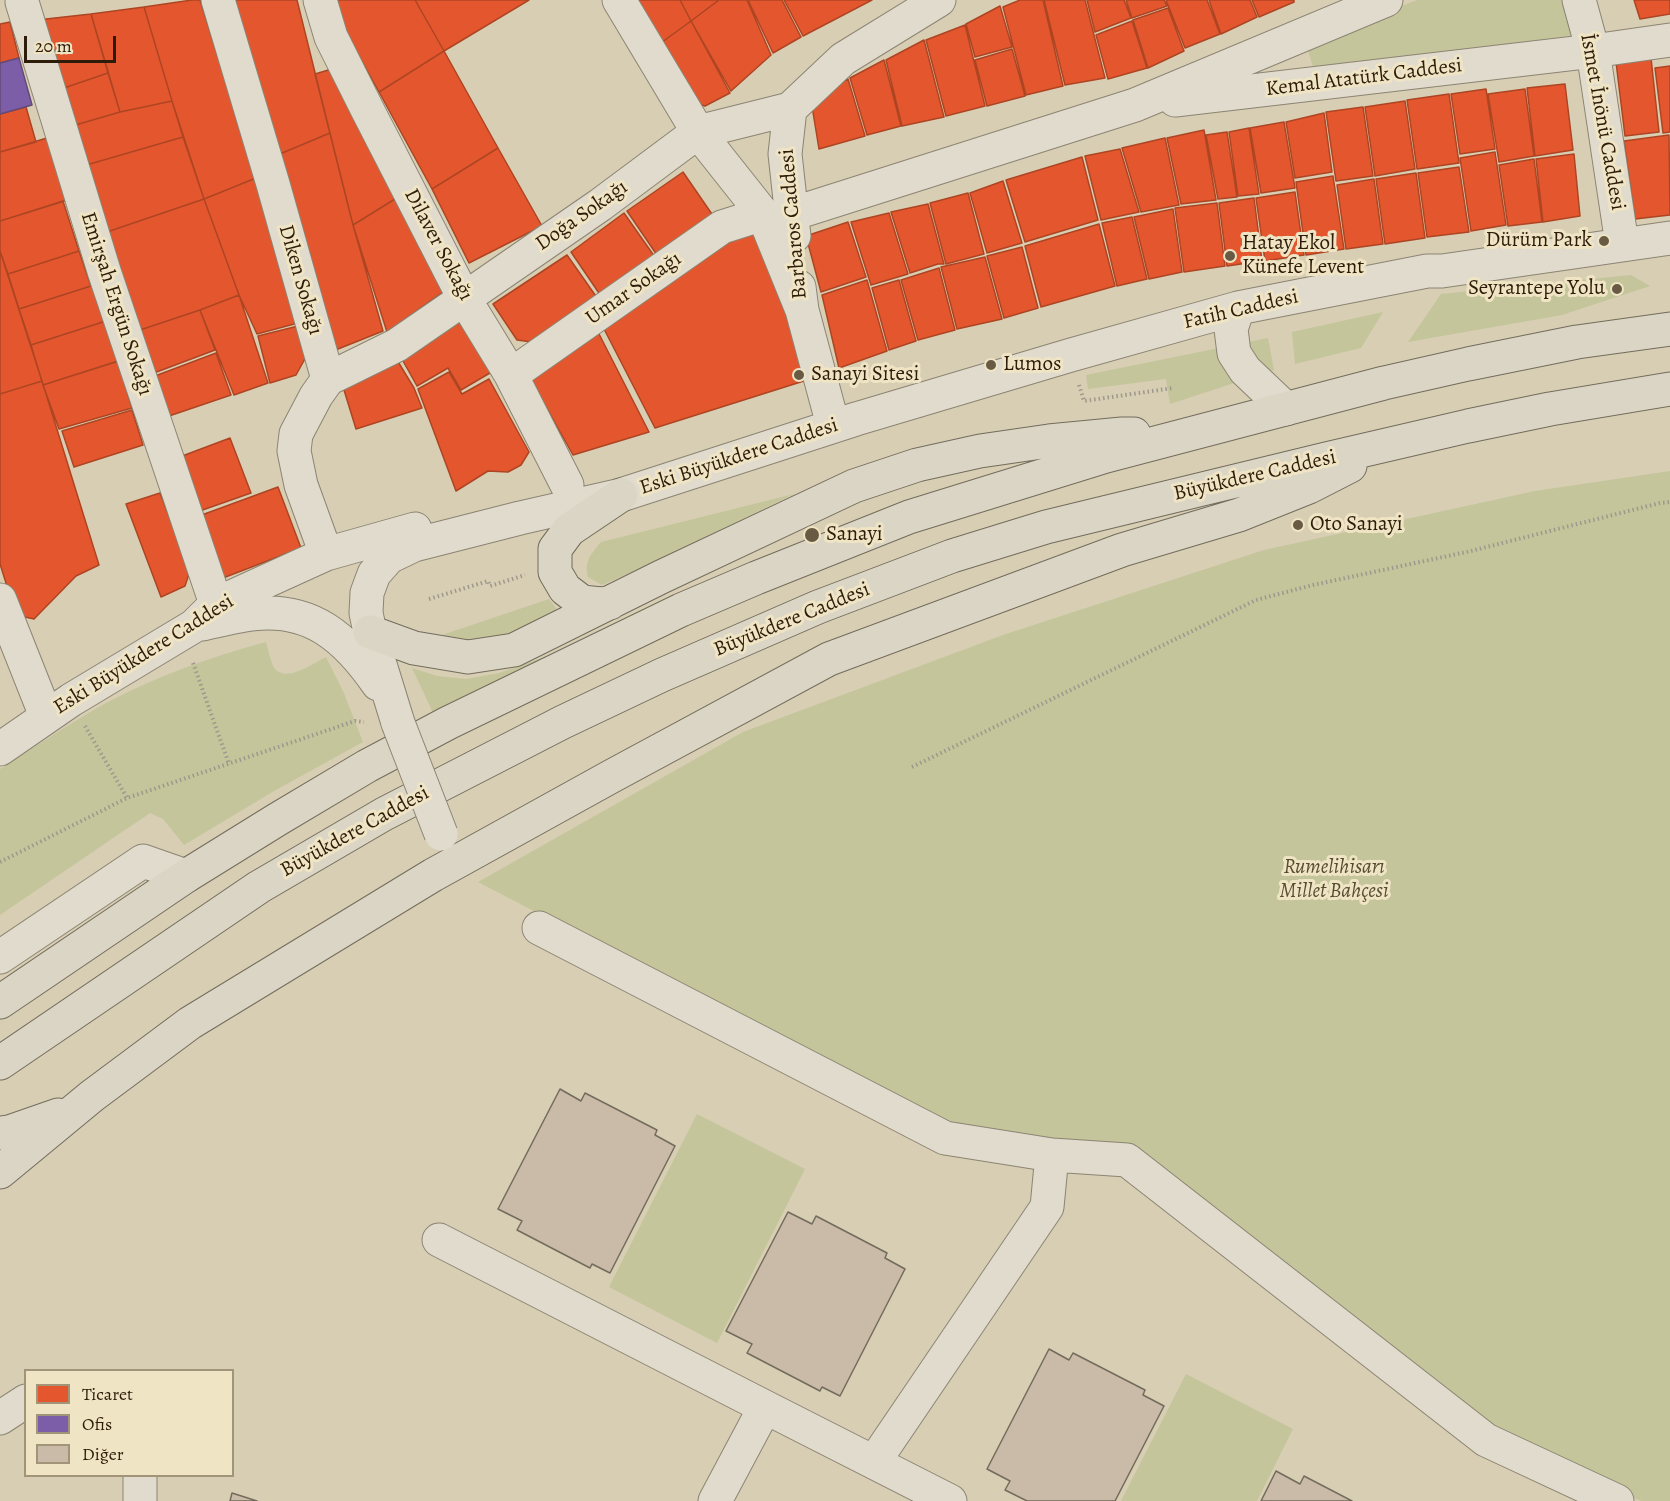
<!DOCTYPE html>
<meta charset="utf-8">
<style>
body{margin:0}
#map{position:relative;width:1670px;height:1501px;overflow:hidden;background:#d8ceb3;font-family:Alegreya,serif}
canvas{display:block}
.legend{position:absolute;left:24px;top:1369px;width:210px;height:108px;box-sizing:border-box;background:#efe4c4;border:2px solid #a19479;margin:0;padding:8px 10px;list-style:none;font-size:18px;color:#2d1c09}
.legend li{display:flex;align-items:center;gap:12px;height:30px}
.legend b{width:30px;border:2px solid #a19479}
.scale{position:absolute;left:24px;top:36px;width:92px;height:27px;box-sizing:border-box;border:3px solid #2d1c09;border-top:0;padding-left:8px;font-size:18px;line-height:21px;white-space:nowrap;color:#2d1c09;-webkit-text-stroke:4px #efe4c4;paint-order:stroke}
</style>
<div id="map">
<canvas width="1670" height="1501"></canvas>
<ul class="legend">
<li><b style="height:16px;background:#e4572e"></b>Ticaret</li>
<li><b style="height:16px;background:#7b5ea7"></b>Ofis</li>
<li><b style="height:16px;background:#cabaa8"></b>Diğer</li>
</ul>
<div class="scale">20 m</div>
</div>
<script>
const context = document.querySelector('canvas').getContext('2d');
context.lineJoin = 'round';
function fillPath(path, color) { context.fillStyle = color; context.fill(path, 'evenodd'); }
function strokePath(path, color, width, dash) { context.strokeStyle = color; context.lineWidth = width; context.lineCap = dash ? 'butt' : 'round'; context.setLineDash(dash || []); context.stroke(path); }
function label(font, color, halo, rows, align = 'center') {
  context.font = font + ' Alegreya,serif'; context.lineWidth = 6; context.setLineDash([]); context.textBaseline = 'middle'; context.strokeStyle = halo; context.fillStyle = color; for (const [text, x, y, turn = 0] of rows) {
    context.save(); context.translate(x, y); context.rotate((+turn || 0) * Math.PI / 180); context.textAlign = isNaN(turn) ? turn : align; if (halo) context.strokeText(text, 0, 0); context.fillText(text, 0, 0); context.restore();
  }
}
const green = new Path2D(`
 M1417,0h146l8,36 -258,31 -7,-23z
 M1631,275l19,11 -88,29 -154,27 33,-48z
 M1383,312l-22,36 -66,16 -3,-32z
 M1268,338l6,32 -104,34 -4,-25 -78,10 -2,-14z
 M1670,471v1030h-29l-161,-75 -352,-280 -176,-18 -474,-246 265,-150 260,-97 261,-85 271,-59z
 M794,494l-153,74 -39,17 -14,-8c-4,-17 3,-22 13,-35z
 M549,599l15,20 -76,24 -46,-8z
 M638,625l-203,92 -23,-49 25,8 29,3 33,-6z
 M266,642c2,7 4,17 7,24 11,19 39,-2 53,-9l17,34 20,51 -89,49 -90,54 -21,-26 -13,-6 -150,102v-146c35,-22 70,-46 106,-66 51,-27 105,-46 160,-61z
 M697,1114l108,55 -88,174 -108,-56z
 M1186,1374l107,55 -36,72h-136z`);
const shops = new Path2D(`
 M192,0h8l56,178 -52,21 -32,-98 -28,-94z
 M233,0h64l33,133 -55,23z
 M335,0h80l29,51 -65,41 -43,-77z
 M415,0h114l-85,51z
 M625,0h55l11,21 -37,27z
 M680,0h39l-28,21z
 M719,0h28l24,55 -40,36 -40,-70z
 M748,0h34l19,37 -28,16z
 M784,0h88l-69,36z
 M1020,0h23l20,86 -37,9 -23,-88z
 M1044,0h41l20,78 -40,7z
 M1087,0h37l7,18 -36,14z
 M1126,0h38l3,6 -35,12z
 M1166,0h41l13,34 -35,14z
 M1209,0h41l7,17 -36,17z
 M1252,0h42v2l-35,15z
 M1634,0h36v14l-30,5z
 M1000,6l12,41 -37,10 -9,-33z
 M144,7l28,94 -52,11 -29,-98z
 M1168,8l16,43 -36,17 -15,-48z
 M91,14l17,59 -47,16 -24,-69z
 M691,21l39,72 -25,13 -17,-5 -34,-53z
 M1132,21l15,47 -39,11 -12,-44z
 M10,22l9,36 -19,5v-39z
 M965,25l20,81 -39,10 -20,-76z
 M924,40l20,77 -42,9 -16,-66z
 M1012,49l13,47 -38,10 -12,-46z
 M444,51l54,97 -66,41 -53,-97z
 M1651,58l8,74 -34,4 -9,-74z
 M884,60l17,66 -34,9 -17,-57z
 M1670,66v66l-7,1 -8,-65z
 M335,68l60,131 -42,26 -38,-151z
 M108,73l12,39 -48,14 -11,-37z
 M848,79l17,57 -46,13 -8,-49z
 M1565,84l8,66 -38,6 -8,-68z
 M1486,89l9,60 -35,5 -9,-60z
 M1525,89l9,67 -35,6 -11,-68z
 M1449,94l10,69 -42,6 -10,-69z
 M172,101l11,36 -100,29 -11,-40 48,-14z
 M1405,101l10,68 -40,7 -10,-69z
 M26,107l10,35 -36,10v-38z
 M1363,107l10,69 -37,5 -10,-69z
 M1324,113l8,59 -37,6 -9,-56z
 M1284,122l11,66 -34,5 -11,-65z
 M1249,128l10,66 -21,2 -9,-64z
 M1204,130l12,70 -35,4 -14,-66z
 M1227,132l10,65 -19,2 -12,-64z
 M330,133l23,92 30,106 -55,22 -53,-197z
 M1669,135l1,80 -35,4 -11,-78z
 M183,137l21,62 -100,34 -21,-67z
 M47,138l21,62 -68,21v-69z
 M1165,138l14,67 -38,7 -19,-64z
 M498,148l44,78 -73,37 -37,-74z
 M1120,149l19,63 -38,8 -16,-64z
 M1495,152l11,73 -35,6 -11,-73z
 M1574,154l6,62 -37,6 -7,-63z
 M1082,157l16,63 -73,22 -19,-62z
 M1534,159l8,63 -34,4 -9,-61z
 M1459,167l10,65 -42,5 -9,-64z
 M683,172l33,48 -57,38 -32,-47z
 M1416,173l9,65 -40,6 -9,-65z
 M1333,176l11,73 -38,6 -10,-73z
 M256,178l42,145 -41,11 -18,-39 -35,-96z
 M1374,179l9,65 -37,5 -9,-64z
 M1003,181l19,62 -35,10 -17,-60z
 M1295,192l9,63 -39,6 -9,-63z
 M968,193l16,61 -38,10 -16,-61z
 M1254,198l8,63 -35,5 -8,-63z
 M204,199l35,96 -39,15 -60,20 -36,-97z
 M395,199l48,93 -56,40 -34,-107z
 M63,201l16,50 -71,23 -8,-23v-30z
 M1217,203l8,63 -41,6 -9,-64z
 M928,204l16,60h-6l-28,9 -19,-61z
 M1173,209l9,63 -33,7 -15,-62z
 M624,213l33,47 -54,39 -32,-47z
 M889,213l19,61 -37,11 -20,-63z
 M1132,217l15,62 -30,7 -15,-63z
 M848,222l18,55 -45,15 -15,-56z
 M1099,224l16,62 -74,21 -16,-61z
 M760,226l47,154 -152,48 -52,-101 124,-91z
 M1022,247l16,61 -34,10 -17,-62z
 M0,251l42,130 -42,13z
 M79,251l12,35 -72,23 -11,-35z
 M567,255l33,47 -61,41 -22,-3 -24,-36z
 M985,257l17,62 -45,10 -16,-62z
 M939,268l16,62 -37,10 -17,-60z
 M867,280l20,71 -48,17 -17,-73z
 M899,280l17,61 -27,9 -17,-62z
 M94,285l12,36 -75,24 -12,-36z
 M239,295l29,88 -34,12 -34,-85z
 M200,310l15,40 -61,23 -14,-43z
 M461,310l34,60 -34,20 -13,-22 -31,18 -19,-34z
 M109,320l13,40 -79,25 -12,-40z
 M298,326l8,31 -10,18 -26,8 -12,-47z
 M597,330l52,102 -76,23 -42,-75z
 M216,353l15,42 -62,21 -14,-40z
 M394,355l20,33 8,20 -66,21 -12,-39z
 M118,361l14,47 -73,21 -16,-44z
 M449,372l13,22 27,-15 40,73 -8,13 -13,7 -20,-1 -32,20 -38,-102z
 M42,381l57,184 -23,11 -42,43 -18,-4 -16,-51v-170z
 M132,410l11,35 -69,22 -12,-36z
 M230,438l21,55 -57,20 -17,-55z
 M278,487l23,61 -78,30 -24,-62z
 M160,493l30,78 -5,15 -24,11 -35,-93z`);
const offices = new Path2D(`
 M19,58l13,47 -32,9v-51z`);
const building = new Path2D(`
 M560,1089l21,12 4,-8 72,37 -2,5 20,11 -65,127 -18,-9 -2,4 -73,-38 5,-9 -24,-12z
 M788,1212l24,12 4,-8 71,37 -2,5 20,11 -65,127 -18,-9 -2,4 -73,-38 5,-9 -26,-13z
 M1049,1349l20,11 4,-7 72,37 -2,5 21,11 -49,95h-88l-22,-11 5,-9 -23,-12z
 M1276,1471l24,13 4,-8 48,25h-91z
 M232,1493l25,8h-27z`);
const path = new Path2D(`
 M1079,385l5,16 89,-13
 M429,599l59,-18 2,5 35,-11
 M193,663l36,101
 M85,726l42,72
 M912,767l344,-167 57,-15 158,-34 189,-48 10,-1
 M0,862l127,-64 228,-77 9,1`);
const minor = new Path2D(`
 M218,0l55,184 55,195 -12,17 -20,38 -2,17 7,34 25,69
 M320,0l11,37 35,70 98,191 47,77 56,110
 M619,0l79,132 92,-23
 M1579,0l14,51 29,193
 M22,2l82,269 112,333
 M1175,100l418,-49 77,-11
 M792,214l343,-109 251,-105
 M794,236l-9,-82 5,-45 53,-50 96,-59
 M799,287l3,23 28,104
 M1238,308l-7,21 3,24 11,17 41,39
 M511,375l211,-148 41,-13
 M328,379l69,-34 203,-140 98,-73 65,82 39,96
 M0,600l46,116
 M203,624c17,-4 34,-8 50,-10 59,-7 94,25 125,70
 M398,723l-28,-91 -4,-19 1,-20 7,-19 15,-17 25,-12 106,-27 101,-23 235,-76 215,-64 167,-47 189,-37h15l228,-33
 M0,749l71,-49 123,-74 22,-22 110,-50 89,-25
 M539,928l406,210 107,17 75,5 359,280 131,61
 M0,957l143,-96 43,15
 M439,1240l326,167
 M0,1418l26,-17
 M874,1462l173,-255 5,-52
 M140,1476v25
 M715,1501l50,-94 185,94`);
const major = new Path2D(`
 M610,603l-9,1 -19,-2 -17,-13 -10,-17v-23l14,-19 52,-35
 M370,632l44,16 54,9 46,-7 147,-73 193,-91 63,-21 63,-14 69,-10 73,-7h12
 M0,1002l186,-126 92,-57 89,-53 81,-43 233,-113 75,-32 153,-61 197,-61 278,-73 84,-19 109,-22 93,-13
 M0,1063l259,-176 125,-73 179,-92 99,-47 156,-68 134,-51 94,-29 280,-68 142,-33 82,-17 120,-20
 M0,1133l9,-1 49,-17
 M0,1172l92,-76 98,-73 243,-148 179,-99 217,-117 293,-109 117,-35 70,-28 41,-21`);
const minorBridge = new Path2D(`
 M398,723l43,111`);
const markers = [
 [1604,241,6,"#695a44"],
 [1230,256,6,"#695a44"],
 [1617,289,6,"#695a44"],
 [991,365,6,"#695a44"],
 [799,375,6,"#695a44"],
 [1298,525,6,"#695a44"],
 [812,535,8,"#695a44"]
];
const streetNames = [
 ["Kemal Atatürk Caddesi",1364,78,-7],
 ["İsmet İnönü Caddesi",1602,122,80],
 ["Doğa Sokağı",582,216,-35],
 ["Barbaros Caddesi",794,224,-95],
 ["Dilaver Sokağı",438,245,62],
 ["Diken Sokağı",300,280,74],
 ["Umar Sokağı",634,289,-35],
 ["Emirşah Ergün Sokağı",116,304,72],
 ["Fatih Caddesi",1241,310,-13],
 ["Eski Büyükdere Caddesi",739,457,-18],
 ["Büyükdere Caddesi",1255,476,-13],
 ["Büyükdere Caddesi",792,620,-22],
 ["Eski Büyükdere Caddesi",144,655,-32],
 ["Büyükdere Caddesi",355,832,-29]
];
const poiNames = [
 ["Dürüm Park",1592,241,"right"],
 ["Hatay Ekol",1242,244],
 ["Künefe Levent",1242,268],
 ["Seyrantepe Yolu",1605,289,"right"],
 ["Lumos",1003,365],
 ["Sanayi Sitesi",811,375],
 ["Oto Sanayi",1310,525],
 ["Sanayi",826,535]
];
const parkNames = [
 ["Rumelihisarı",1334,868],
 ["Millet Bahçesi",1334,892]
];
fillPath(green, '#c4c59b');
fillPath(shops, '#e4572e');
strokePath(shops, '#ad4523', 1.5);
fillPath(offices, '#7b5ea7');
strokePath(offices, '#644a78', 1.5);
fillPath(building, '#cabaa8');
strokePath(building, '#736c5c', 1.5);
strokePath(minor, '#8c8473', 35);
strokePath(major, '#736c5c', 35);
strokePath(path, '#9e988d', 4, [1.5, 3]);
strokePath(minor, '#e0dbcd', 33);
strokePath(major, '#dbd5c5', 33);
strokePath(minorBridge, '#8c8473', 35, []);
strokePath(minorBridge, '#e0dbcd', 33);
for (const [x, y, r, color] of markers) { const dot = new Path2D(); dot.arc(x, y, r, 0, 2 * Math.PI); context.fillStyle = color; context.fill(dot); strokePath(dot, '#efe4c4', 2); }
label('21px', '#2d1c09', '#efe4c4', streetNames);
label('21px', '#2d1c09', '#efe4c4', poiNames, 'left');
label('italic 21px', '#554d2f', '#efe4c4', parkNames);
</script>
